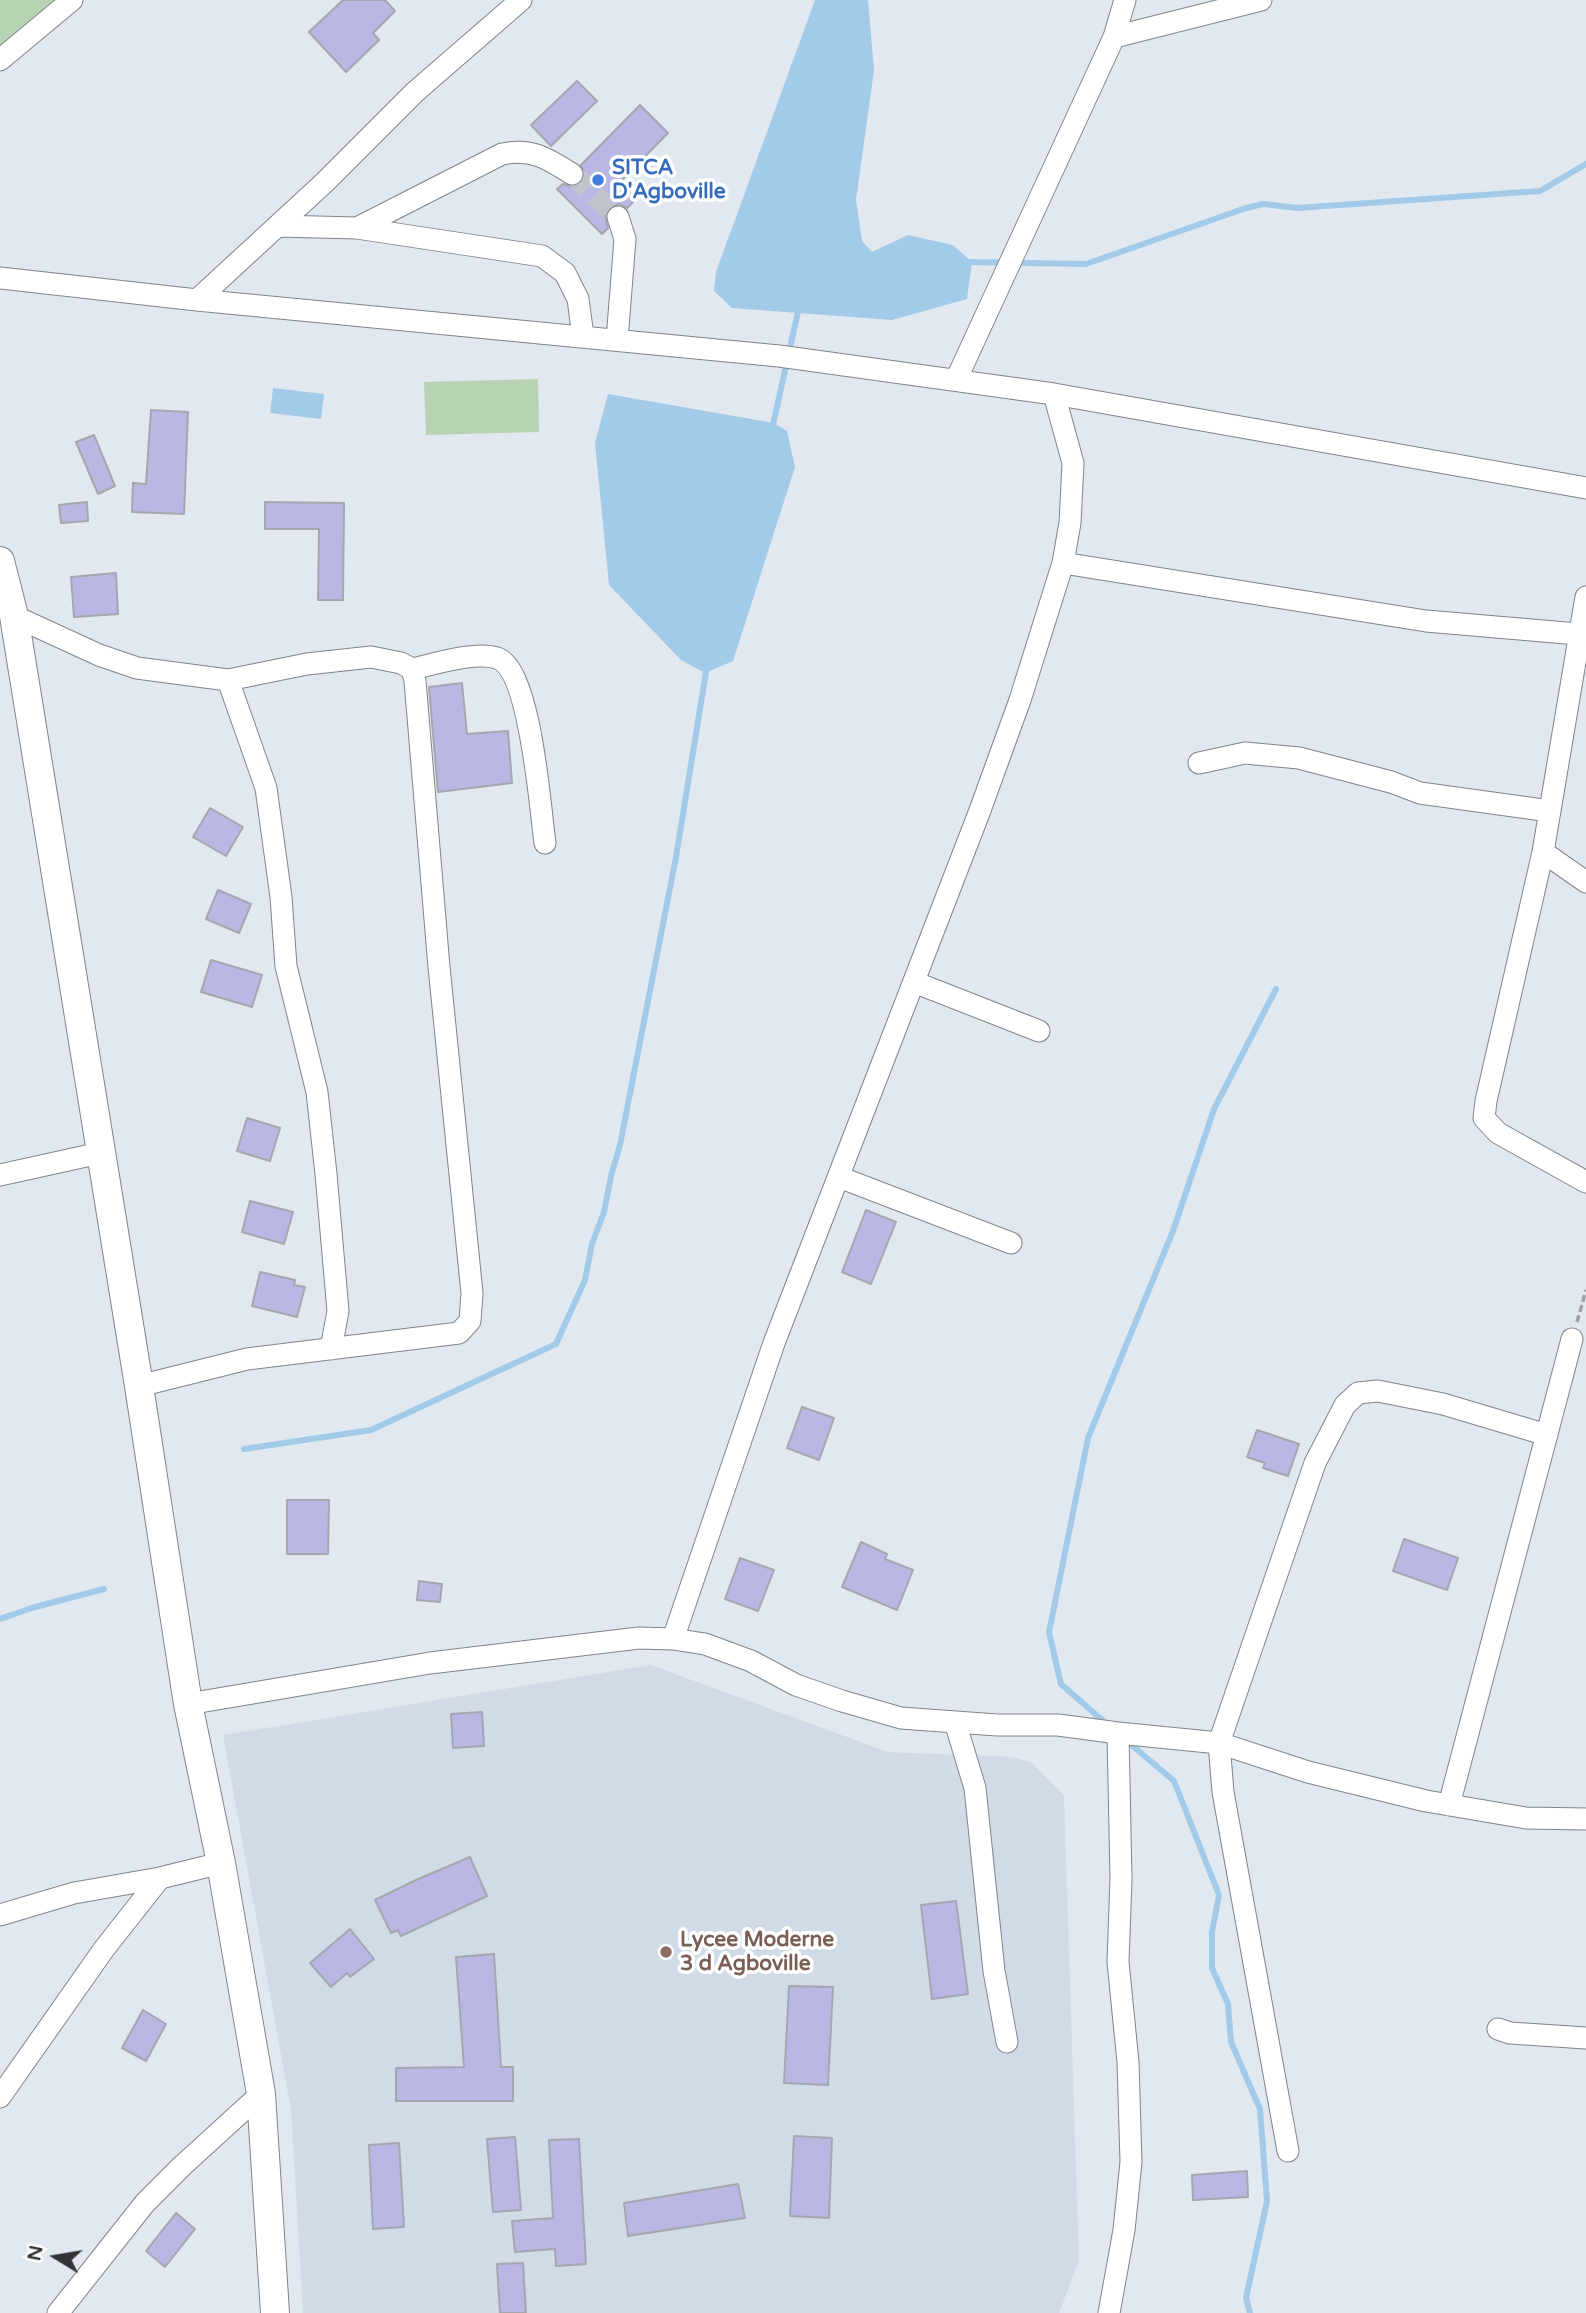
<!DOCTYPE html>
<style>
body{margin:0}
#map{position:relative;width:1586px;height:2313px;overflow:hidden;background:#e2e8ef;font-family:"Varela Round",sans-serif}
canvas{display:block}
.north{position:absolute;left:21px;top:2222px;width:70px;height:70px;-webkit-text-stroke:5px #fff;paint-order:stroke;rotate:281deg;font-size:19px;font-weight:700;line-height:28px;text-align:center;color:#313336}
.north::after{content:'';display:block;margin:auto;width:24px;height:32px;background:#313336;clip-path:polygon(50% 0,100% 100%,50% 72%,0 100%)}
</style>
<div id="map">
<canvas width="1586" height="2313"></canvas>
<div class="north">N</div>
</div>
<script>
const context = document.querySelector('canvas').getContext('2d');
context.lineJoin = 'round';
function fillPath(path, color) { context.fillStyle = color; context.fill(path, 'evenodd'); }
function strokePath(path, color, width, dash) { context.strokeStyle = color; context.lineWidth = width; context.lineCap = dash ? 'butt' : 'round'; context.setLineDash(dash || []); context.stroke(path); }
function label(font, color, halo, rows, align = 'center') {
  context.font = font + ' "Varela Round",sans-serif'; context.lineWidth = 7; context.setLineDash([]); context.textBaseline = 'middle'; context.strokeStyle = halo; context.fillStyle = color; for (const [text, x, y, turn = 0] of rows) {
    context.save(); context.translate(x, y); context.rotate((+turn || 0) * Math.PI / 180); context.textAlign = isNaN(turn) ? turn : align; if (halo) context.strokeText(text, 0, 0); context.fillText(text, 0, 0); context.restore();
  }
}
const built = new Path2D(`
 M651,1665l237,87 124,5 19,5 33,33 15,466 -20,52h-756l-12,-203 -68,-375z`);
const green = new Path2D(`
 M0,0h54l-54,47z
 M538,379l1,53 -113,3 -2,-53z`);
const water = new Path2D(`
 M815,0h53l6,70 -18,130 6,41 10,11 36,-17 45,10 19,17 -5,37 -75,21 -160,-12 -18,-17 2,-19z
 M273,388l51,6 -3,25 -51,-6z
 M608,394l166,29 13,8 8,36 -62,194 -28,12 -24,-13 -72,-75 -14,-142z`);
const stream = new Path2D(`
 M965,262l121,2 160,-56 17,-4 34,4 243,-17 46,-27
 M772,429l27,-122
 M244,1449l127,-19 185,-86 29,-64 7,-36 12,-32 7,-36 9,-31 56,-288 31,-191
 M0,1619l35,-12 69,-18
 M1109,1726l-48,-42 -12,-52 39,-194 85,-207 41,-122 62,-120
 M1128,1742l46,39 45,114 -7,37v36l16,36 3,38 29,67 7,92 -21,97 4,15`);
const building = new Path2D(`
 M343,0h42l10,11 -22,22 6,7 -33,32 -37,-40z
 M577,81l20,20 -46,45 -20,-21z
 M640,105l28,28 -48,49 16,17 -9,9 -7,-4 -11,4 -4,7 3,13 -6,6 -45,-45 6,-5 9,3 11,-5 2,-8 -4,-9z
 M151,410l37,2 -4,102 -52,-2 1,-29 13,1z
 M94,435l21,51 -17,8 -22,-52z
 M87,502l1,19 -27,2 -2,-18z
 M265,502l79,1 -1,97h-25l1,-71h-54z
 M116,573l2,41 -44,3 -3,-40z
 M462,683l5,51 41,-3 4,52 -74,9 -9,-105z
 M210,808l33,19 -17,29 -33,-19z
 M218,890l33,14 -12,29 -33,-14z
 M211,960l51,15 -10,32 -51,-15z
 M247,1118l33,10 -10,33 -33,-10z
 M250,1201l43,11 -9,32 -42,-12z
 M866,1210l30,12 -25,62 -29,-12z
 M260,1272l35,8 -1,5 11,2 -8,30 -45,-11z
 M802,1407l32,11 -15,42 -32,-12z
 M1257,1430l42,14 -11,32 -25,-8 2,-5 -18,-6z
 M287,1500h42l-1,54h-41z
 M1404,1539l54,19 -11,32 -54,-19z
 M861,1542l26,12 -2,5 28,11 -16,40 -55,-23z
 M740,1558l34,12 -16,41 -33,-12z
 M419,1581l23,3 -2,18 -23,-2z
 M482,1712l2,34 -31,2 -2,-34z
 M470,1857l17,39 -86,40 -3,-6 -7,3 -16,-33 41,-20z
 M956,1901l12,93 -36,5 -11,-94z
 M350,1929l24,30 -24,18 -3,-4 -16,14 -21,-24z
 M494,1954l7,113h12v34h-117v-33l68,-1 -8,-110z
 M789,1986l44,1 -5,98 -44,-2z
 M143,2010l23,14 -20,37 -24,-13z
 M794,2136l38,2 -3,80 -39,-2z
 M515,2137l6,73 -28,2 -6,-73z
 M579,2139l7,125 -30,2 -1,-17 -40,3 -3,-31 41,-3 -4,-78z
 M399,2143l5,84 -31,2 -4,-84z
 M1247,2171l1,26 -55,3 -1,-25z
 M738,2184l7,34 -117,18 -4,-33z
 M176,2213l19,16 -30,38 -19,-16z
 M523,2263l3,50h-26l-3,-49z`);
const minorTunnel = new Path2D(`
 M572,174l46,43`);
const path = new Path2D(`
 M1577,1322l9,-32`);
const minor = new Path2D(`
 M1114,37l147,-37
 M0,60l72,-60
 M277,226l80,2 185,28 23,17 13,26 5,37
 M357,228l145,-74c30,-6 45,4 70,20
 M0,278l197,22 582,56 275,38 532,94
 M197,300l128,-118 90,-90 106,-92
 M617,340l8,-101 -7,-22
 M956,380l158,-343 11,-37
 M1063,563l363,58 152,13
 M1586,597l-43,255 -57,249 -2,17 14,15 88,49
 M14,616l85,39 38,13 91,12 79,-16 64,-7 30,6 11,6 3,12 24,286 33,326 -2,28 -11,12 -212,26 -108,27
 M412,669c23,-5 63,-18 85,-11 34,12 43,150 48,185
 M228,680l38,108 15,109 5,69 31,126 9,82 12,137 -7,38
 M1199,763l46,-10 54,5 92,24 29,11 130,18
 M1543,852l43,30
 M914,982l125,49
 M0,1175l100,-22
 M839,1177l172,66
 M673,1639l101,-296 205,-530 41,-113 43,-137 7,-40 3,-60 -19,-69
 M188,1704l242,-41 209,-25 34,1 32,5 46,17 45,24 46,16 59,17 96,7h61l60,8 101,10 89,29 118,29 100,17 60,1
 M955,1722l20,66 19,183 13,71
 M1449,1805l123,-466
 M0,1915l74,-22 86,-15 61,-15
 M1498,2029l12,4 76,5
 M0,2097l104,-148 56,-71
 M1288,2151l-65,-359 -4,-49 96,-280 30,-58 13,-12 20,-2 65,13 104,31
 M58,2313l87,-110 37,-37 79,-72
 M1109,2313l15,-83 7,-68 -3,-100 -10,-100 3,-83 -3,-146`);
const major = new Path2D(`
 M0,561l14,55 125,770 49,318 33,159 40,231 14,219`);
const markers = [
 [598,180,7,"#3f7fe0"],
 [666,1952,7,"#8d6e63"]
];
const shopNames = [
 ["SITCA",612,168],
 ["D'Agboville",612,192]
];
const educationNames = [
 ["Lycee Moderne",680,1940],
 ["3 d Agboville",680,1964]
];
fillPath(built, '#d1dbe7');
fillPath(green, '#b8d3b3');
fillPath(water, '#a2cae9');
strokePath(stream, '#a2cae9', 6);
fillPath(building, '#b9b8e4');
strokePath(building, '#a6a6ae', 2);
strokePath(minorTunnel, '#bfc4ca', 21, [21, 10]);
strokePath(minor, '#80848b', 23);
strokePath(major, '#80848b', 30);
strokePath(path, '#9da1a7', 3.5, [7, 3.5]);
strokePath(minor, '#fff', 21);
strokePath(major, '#fff', 28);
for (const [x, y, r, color] of markers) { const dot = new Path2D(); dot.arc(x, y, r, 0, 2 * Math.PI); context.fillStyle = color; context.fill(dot); strokePath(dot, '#fff', 2.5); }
label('bold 21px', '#366cbe', '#fff', shopNames, 'left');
label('bold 21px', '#785e54', '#fff', educationNames, 'left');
</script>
